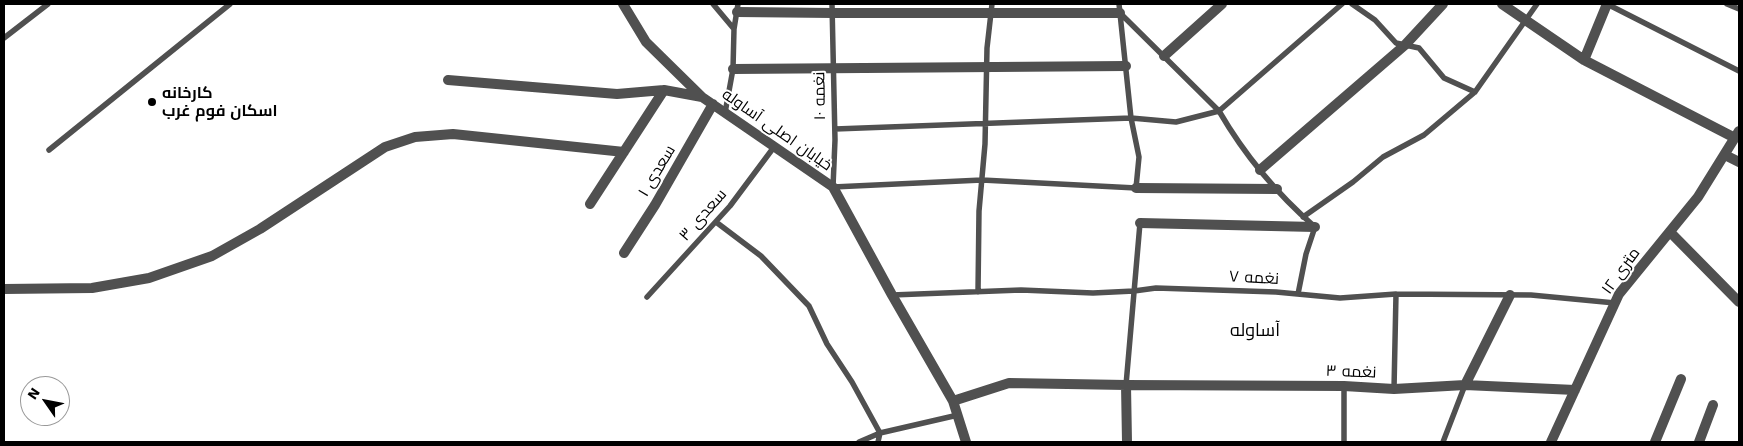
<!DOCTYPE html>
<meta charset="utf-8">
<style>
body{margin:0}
#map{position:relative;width:1743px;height:446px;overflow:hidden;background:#fff;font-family:"Work Sans",sans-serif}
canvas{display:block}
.frame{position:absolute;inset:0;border:5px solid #000;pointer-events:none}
.north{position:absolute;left:20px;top:376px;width:50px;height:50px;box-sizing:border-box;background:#fff;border:1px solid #999;border-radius:50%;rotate:303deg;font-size:14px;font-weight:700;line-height:20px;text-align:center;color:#000}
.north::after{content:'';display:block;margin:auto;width:18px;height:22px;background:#000;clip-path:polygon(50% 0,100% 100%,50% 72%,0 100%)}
</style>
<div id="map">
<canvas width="1743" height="446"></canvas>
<div class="frame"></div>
<div class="north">N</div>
</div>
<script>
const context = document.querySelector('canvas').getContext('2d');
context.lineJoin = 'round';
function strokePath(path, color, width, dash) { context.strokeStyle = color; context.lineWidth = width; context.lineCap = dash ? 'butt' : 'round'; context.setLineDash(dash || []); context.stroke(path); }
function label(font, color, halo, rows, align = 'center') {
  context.font = font + ' "Work Sans",Cairo,sans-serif'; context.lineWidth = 4; context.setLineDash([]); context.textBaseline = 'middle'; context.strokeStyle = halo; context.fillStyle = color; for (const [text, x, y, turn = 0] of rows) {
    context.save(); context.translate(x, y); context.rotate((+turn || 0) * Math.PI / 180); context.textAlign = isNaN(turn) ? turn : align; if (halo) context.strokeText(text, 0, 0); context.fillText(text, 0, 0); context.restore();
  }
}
const service = new Path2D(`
 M713,4l21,25 -1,40 -8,44
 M832,4l3,136 -2,47 149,-7 154,8 3,-31 -8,-39 -12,-114
 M1352,4l23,16 21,23 23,5 25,30 31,14
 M1607,4l132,67
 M1727,4l12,5
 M1120,13l99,98 123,-107
 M734,29l4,-25
 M4,38l44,-34
 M835,129l296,-11 45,4 43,-11c25,43 58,83 96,116l-9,27 -8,40
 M49,150l181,-146
 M1303,217l50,-35 30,-25 41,-22 51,-43 62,-88
 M716,222l45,34 48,50 18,38 25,38 28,51 78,-18
 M978,292l1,-81 6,-67 2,-96 5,-44
 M892,295l129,-5 72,3 41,-2 22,-3 120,4 64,6 56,-4 135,1 84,8
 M647,297l83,-91 44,-59
 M1126,385l14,-162
 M1394,389l2,-95
 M859,442l21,-9 -2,9
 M1344,442v-56
 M1443,442l22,-57`);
const minor = new Path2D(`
 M623,4l23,38 56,55 131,90 59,108 61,106
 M1502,4l82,56 151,78
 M737,12l96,1h287
 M1164,56l58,-52
 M1584,60l23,-56
 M733,69l393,-3
 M448,80l169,14 47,-4 38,7
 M1725,155l14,7
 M1260,170l145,-125 38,-41
 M1136,188l141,1
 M590,204l74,-114
 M1140,223l175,4
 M1670,232l69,70
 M624,253l31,-48 58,-101
 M4,289l88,-1 57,-10 63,-22 48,-27 125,-82 30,-10 38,-3 171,18
 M1126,385l1,57
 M1465,385l45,-90
 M966,442l-13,-41 56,-18 117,2 218,1 50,3 71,-4 110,5
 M1551,442l68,-148 79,-97 41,-66
 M1655,442l26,-63
 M1699,442l14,-37`);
const markers = [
 [152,102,5,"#000"]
];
const poiNames = [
 ["کارخانه",162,93],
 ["اسکان فوم غرب",162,111]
];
const streetNames = [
 ["نغمه ۱۰",820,96,-91],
 ["خیابان اصلی آساوله",777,130,35],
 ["سعدی ۱",657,171,-59],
 ["سعدی ۳",703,215,-49],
 ["۱۲ متری",1621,271,-54],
 ["نغمه ۷",1254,278,3],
 ["نغمه ۳",1351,372,2]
];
const neighbourhoodNames = [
 ["آساوله",1255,331]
];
strokePath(service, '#505050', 5.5);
strokePath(minor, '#505050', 10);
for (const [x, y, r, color] of markers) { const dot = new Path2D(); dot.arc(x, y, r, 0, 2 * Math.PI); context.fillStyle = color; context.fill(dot); strokePath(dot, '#fff', 2); }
label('bold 16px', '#000', '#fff', poiNames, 'left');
label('16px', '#000', '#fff', streetNames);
label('18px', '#000', '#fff', neighbourhoodNames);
</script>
